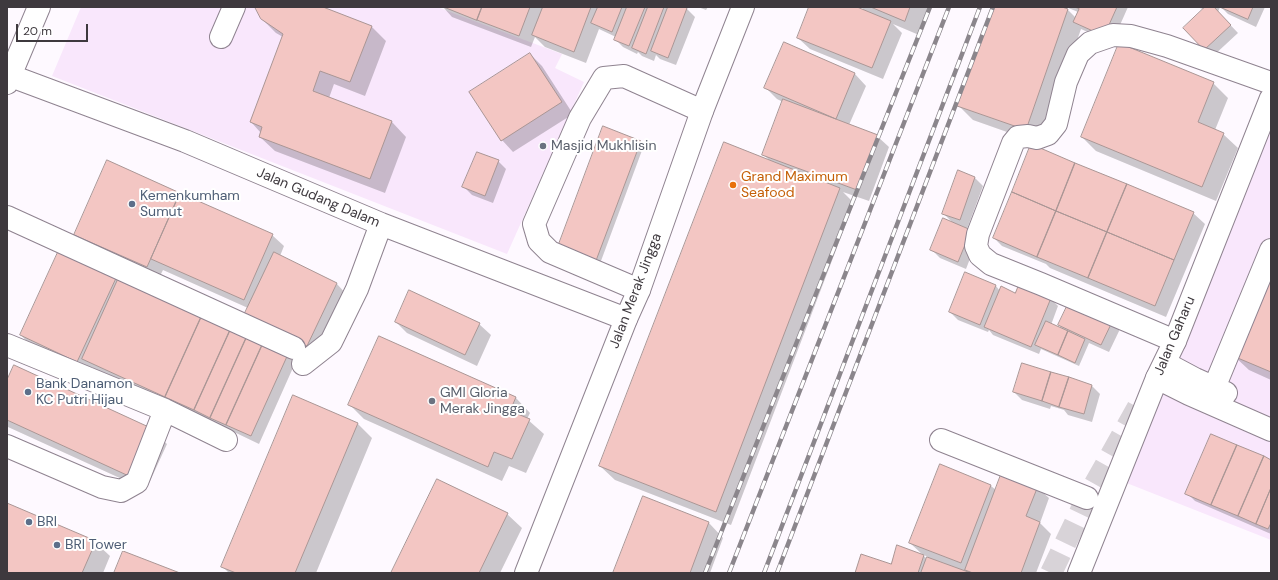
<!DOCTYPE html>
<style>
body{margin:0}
#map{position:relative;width:1278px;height:580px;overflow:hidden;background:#fef9ff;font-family:"DM Sans",sans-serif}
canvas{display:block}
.frame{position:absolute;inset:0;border:8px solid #3e393e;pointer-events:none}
.scale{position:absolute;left:16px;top:24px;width:72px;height:18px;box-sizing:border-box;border:2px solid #3e393e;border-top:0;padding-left:5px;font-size:12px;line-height:14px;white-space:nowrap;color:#3e393e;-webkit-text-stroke:3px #fff;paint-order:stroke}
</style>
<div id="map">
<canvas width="1278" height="580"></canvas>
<div class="frame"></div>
<div class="scale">20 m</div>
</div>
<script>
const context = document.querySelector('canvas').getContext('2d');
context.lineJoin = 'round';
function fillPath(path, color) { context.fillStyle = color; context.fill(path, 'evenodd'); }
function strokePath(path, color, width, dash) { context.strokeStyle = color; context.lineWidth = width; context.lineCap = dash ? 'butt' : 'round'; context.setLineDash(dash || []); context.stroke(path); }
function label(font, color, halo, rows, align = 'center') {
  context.font = font + ' "DM Sans",sans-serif'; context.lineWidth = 4; context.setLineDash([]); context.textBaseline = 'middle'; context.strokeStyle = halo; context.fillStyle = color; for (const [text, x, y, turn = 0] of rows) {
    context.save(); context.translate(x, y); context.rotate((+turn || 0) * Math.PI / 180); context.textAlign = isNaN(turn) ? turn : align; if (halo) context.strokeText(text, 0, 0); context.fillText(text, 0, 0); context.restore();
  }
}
const built = new Path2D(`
 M81,7h356l125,47 -7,14 29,14 -77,172 -455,-178z
 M1271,125v415l-152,-60z`);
const shadow = new Path2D(`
 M256,7h64l51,19 15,15 -21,55 -31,-12 -5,14 63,24 14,15 -21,56 -110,-42 -15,-14 1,-4 -10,-11 32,-85 -7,-4 -15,-15z
 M443,7h224l2,1v-1h12l6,2 8,8 -19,48 -16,-6 -4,-4 -2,6 -12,-5 -4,-4 -1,2 -14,-7 -8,-8 1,-2 -17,-8 -13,34 -41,-16 -10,-10 -4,10 -79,-30z
 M698,7h10l-2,3z
 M811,7h43l12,5 -5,-5h70l-12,28 -26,-11 9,9 -19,46 -73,-30 -12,-11z
 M993,7h65l10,3 8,8 2,-6 -12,-5h62l-16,36 -31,-14 -40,115 -68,-24 -14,-14z
 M1197,7h23l-2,5 20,21 -26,24 -7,-8 -2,-40z
 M1221,7h44l-9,20 -28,-13z
 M530,54l12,12 31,48 -60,38 -11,-12z
 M855,74l11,12 -17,39 28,11 12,11 -20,54 -26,-9 11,11 -123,322 -116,-45 -15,-14 170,-305 -7,-7 20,-52 -6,-3 -12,-12zM874,141h3l-21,54h-2z
 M1213,83l15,15 -13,32 8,4 15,14 -22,53 -120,-50 -14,-14z
 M641,142l3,3 -46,124 -37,-14z
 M108,161l164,74 12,11 -4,10 57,28 11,12 -29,61 -62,-30 -9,-19 -85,-38 -4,8 -72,-32 -12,-11z
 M498,161l8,8 -13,34 -21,-8 -8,-8z
 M959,172l16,6 8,8 -16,43 11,9 -12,31 -26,-11 -8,-8 22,-26 -11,-11z
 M1193,213l12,11 -39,93 -116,-49 -4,-4 -44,-18 -8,-8z
 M59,251l229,102 8,8 -37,83 -52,-25 -109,-46 -6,-6 -3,6 -57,-26 -11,-12z
 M1271,272v108l-22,-10 -15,-14z
 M996,286l4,5 50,7 8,8 -7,19 13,6 -5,-6 11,-24 50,28 -11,23 -20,-9 -10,23 -38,-17 -2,5 -46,-19 -4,-5 -1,2 -30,-12 -8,-8z
 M396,322l83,2 12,11 -14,31 -70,-33z
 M379,337l137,61 14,15 -3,6 17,15 -18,39 -17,-7 -7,15 -138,-62 -14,-14z
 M1022,364l70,22 8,8 -8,28 -24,-7 -4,-5 -13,-4 -1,3 -28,-9 -8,-8z
 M7,382l145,48 15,14 -21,46 -138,-63z
 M358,424l14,14 -56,135h-87l-6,-6z
 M1271,461v73l-76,-33 -8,-8z
 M940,465l51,21 5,4 41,-3 12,11 -9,25 11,11 -15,39h-180l35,-8 32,-10 -13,-12zM922,554l6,3 -1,2z
 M643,497l66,26 14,15 -13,35h-96z
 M7,504l88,38 15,14 -7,17h-96z
 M507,514l15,14 -22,45h-108z`);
const building = new Path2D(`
 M255,7h68l49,19 -22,56 -30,-11 -7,20 79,30 -22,58 -111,-42 3,-10 -12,-5 33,-88 -22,-15z
 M444,7h38l-5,13z
 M482,7h48l-11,29 -42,-16z
 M543,7h48l-17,45 -42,-17z
 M598,7h24l-10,25 -21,-9z
 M627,7h18l-16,39 -15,-6z
 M648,7h16l-18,47 -14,-6z
 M668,7h16l3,1 -19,50 -17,-7z
 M809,7h48l34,14 -19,47 -75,-30z
 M871,7h39l-5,14z
 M992,7h70l6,2 -42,121 -69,-24z
 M1075,7h42l-13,29 -31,-14 6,-13z
 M1205,7h9l17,18 -27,25 -21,-22z
 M1220,7h33l-5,12z
 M784,42l71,31 -19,46 -72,-31z
 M1119,43l95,39 -16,40 26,11 -22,54 -121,-50z
 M530,53l32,49 -61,39 -32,-49z
 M783,99l95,36 -21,55 -95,-35z
 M603,126l38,15 -47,125 -38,-14z
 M724,142l116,46 -124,324 -117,-46z
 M1031,144l44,19 -19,48 -44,-19z
 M477,152l22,8 -14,36 -23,-9z
 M107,160l73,33 -33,74 -73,-32z
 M1075,163l52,21 -20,48 -51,-21z
 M958,170l17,7 -15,43 -18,-6z
 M1127,184l67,28 -20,48 -67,-28z
 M1012,192l44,19 -19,46 -44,-19z
 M180,193l93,41 -29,66 -93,-41z
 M1056,211l51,21 -19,46 -51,-21z
 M943,218l28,12 -13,32 -28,-12z
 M1107,232l67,28 -19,46 -67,-28z
 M59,250l58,26 -40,86 -57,-27z
 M274,252l63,31 -30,63 -63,-31z
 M1271,269v103l-38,-16z
 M965,272l31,13 -16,40 -31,-13z
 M120,275l83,38 -38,84 -83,-38z
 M1019,285l32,13 -20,49 -47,-20 17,-41 14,7z
 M409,290l71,33 -15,32 -70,-33z
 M1070,300l43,20 -12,25 -43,-20z
 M203,313l29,13 -38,84 -29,-13z
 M1046,321l22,10 -10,24 -23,-10z
 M232,326l16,8 -38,84 -16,-8z
 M1068,331l17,8 -10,24 -17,-8z
 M248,334l16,7 -38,84 -16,-7z
 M379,336l137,61 -6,14 20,8 -18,40 -18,-7 -6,15 -140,-62z
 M264,341l25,11 -38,84 -25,-11z
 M1022,363l29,9 -9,29 -29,-9z
 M14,365l139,64 -22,48 -124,-57v-40z
 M1051,372l18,5 -10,30 -17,-6z
 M1069,377l23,8 -8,29 -25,-7z
 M293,395l65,28 -63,150h-59l-15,-6z
 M1211,434l26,11 -26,60 -26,-11z
 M1237,445l27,11 -26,60 -27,-11z
 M1264,456l7,4v28l-15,36 -18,-8z
 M940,464l51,21 -30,78 -52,-20z
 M1002,472l36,14 -12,30 14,6 -19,51h-48l-8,-3z
 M437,479l71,34 -29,60h-88z
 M1271,488v35l-3,6 -12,-5z
 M643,496l66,26 -19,51h-77z
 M7,503l89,38 -14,32h-75z
 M897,545l27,10 -6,18h-63l6,-19 30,10z
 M123,551l57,22h-66z
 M927,557l44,16h-50z`);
const majorTunnel = new Path2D(`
 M1051,573l36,-75 51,-91`);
const minor = new Path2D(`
 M221,37l13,-30
 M11,76l174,65 196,83 245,95
 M7,217l287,131
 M639,290l-89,-38 -11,-11 -5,-17 46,-106 24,-40 20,-2 78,35
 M1175,341l-134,-57 -50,-20 -11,-9 -4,-9 2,-12 35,-91 5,-6 10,-1 9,2 11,-4 8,-10 10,-42 12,-28 12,-11 23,-8 18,1 36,10 104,37
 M7,345l158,65 61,30
 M1165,363l30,16 31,14
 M303,364l28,-22 26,-53 24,-65
 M1157,378l32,16 82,36
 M1214,388l57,-138
 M941,440l146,58
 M7,446l95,41 19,4 16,-9 28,-72`);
const major = new Path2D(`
 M7,83l32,-76
 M526,573l100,-254 13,-29 63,-179 41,-104
 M1079,573l78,-195 18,-37 96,-243`);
const rail = new Path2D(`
 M705,573l225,-566
 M729,573l220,-566
 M764,573l216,-566
 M777,573l216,-566`);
const markers = [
 [543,146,4,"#6b7280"],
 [733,185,4,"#e8710a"],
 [132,204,4,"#5c6f8a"],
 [28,392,4,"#5c6f8a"],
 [432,401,4,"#6b7280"],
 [29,522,4,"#5c6f8a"],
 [57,545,4,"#5c6f8a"]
];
const worshipNames = [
 ["Masjid Mukhlisin",551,146],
 ["GMI Gloria",440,393],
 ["Merak Jingga",440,409]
];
const foodNames = [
 ["Grand Maximum",741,177],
 ["Seafood",741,193]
];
const serviceNames = [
 ["Kemenkumham",140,196],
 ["Sumut",140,212],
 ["Bank Danamon",36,384],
 ["KC Putri Hijau",36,400],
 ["BRI",37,522],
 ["BRI Tower",65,545]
];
const streetNames = [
 ["Jalan Gudang Dalam",318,198,23],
 ["Jalan Merak Jingga",636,291,-69],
 ["Jalan Gaharu",1175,336,-67]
];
fillPath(built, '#f9e7fc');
fillPath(shadow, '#0003');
fillPath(building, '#f3c6c3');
strokePath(building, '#aa9695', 1);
strokePath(majorTunnel, '#d8d3d8', 22, [22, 11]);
strokePath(minor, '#8f8390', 24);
strokePath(major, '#8f8390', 24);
strokePath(minor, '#fff', 22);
strokePath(major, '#fff', 22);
strokePath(rail, '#8b868c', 4.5);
strokePath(rail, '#fff', 3, [9]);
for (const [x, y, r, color] of markers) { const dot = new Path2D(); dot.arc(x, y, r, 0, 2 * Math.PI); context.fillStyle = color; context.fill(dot); strokePath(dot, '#fff', 1.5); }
label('14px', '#5b616d', '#fff', worshipNames, 'left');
label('14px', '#c56008', '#fff', foodNames, 'left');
label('14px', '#4e5e75', '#fff', serviceNames, 'left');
label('14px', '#3e393e', '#fff', streetNames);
</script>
